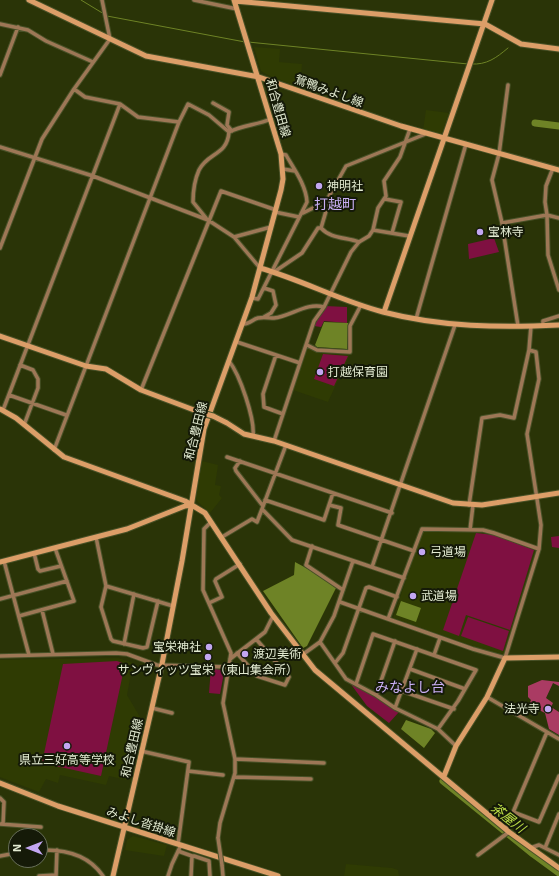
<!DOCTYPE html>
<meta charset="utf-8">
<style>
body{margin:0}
#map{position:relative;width:559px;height:876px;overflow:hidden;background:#2a3407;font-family:"Exo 2",sans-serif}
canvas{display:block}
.north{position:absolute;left:8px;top:828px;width:40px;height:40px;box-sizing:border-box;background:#151a08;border:1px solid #676e59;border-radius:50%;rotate:270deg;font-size:11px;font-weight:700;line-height:16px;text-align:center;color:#e3ebd2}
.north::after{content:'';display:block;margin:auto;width:14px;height:18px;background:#c3a7f2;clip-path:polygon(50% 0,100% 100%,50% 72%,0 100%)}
</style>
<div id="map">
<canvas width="559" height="876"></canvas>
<div class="north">N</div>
</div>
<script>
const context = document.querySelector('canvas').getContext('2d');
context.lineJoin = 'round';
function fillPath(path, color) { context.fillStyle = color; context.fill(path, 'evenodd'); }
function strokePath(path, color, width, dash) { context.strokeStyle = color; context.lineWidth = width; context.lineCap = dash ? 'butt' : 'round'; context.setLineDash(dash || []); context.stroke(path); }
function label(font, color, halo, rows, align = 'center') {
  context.font = font + ' "Exo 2","Noto Sans JP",sans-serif'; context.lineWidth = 4; context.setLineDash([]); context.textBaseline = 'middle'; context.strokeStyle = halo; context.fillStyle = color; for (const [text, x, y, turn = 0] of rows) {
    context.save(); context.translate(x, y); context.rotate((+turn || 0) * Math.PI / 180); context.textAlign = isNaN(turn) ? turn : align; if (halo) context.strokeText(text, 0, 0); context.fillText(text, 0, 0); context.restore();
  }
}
const built = new Path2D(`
 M254,47l26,2 -1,13 23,2 -2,24 -34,-14 -5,-3z
 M426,110l23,3 -7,20 -4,2 -15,-4z
 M308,347l9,5 33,2 -22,48 -35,-12z
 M202,461l16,4 -3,20 6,1 -2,9 3,3 -12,15 -12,-11 -2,-3z
 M425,530l48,1 22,4 41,16 -32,103 -20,-4 -91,-32 30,-87z
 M118,658l15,5 -6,32 13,22 -13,63 -18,-4 -3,9 -46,-10 -2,8 -12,-4 -7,13 -39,-15v-117z
 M133,836l34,9 -3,11 -39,-6 2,-10z
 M346,864l46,4 6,2 1,6h-55z`);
const green = new Path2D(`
 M494,238l5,14 -30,7 -1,-15z
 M325,306l22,1v16l-23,-2 -3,6 -7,-1z
 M323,354l25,2 -14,30 -20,-7z
 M476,533l18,2 40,15 -24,80 -44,-15 -7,21 -16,-6z
 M559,536v12l-7,-1 -1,-10z
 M468,617l41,14 -6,20 -42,-15z
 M117,661l8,3 -24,112 -59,-13 21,-99z
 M211,668l11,2 1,8 -3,16 -11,-1z
 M350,683l25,14 24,15 -10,11 -22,-17z`);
const forest = new Path2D(`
 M542,680l17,2v4l-6,-3 -7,15 7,5 -2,4 8,5v23l-10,-6 -4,-16 -16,-8 2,-5 -3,-3v-11z`);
const water = new Path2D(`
 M324,322l24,1 -1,26 -30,-2 -2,-2z
 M295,562l13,7 28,19 -29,58 -4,2 -40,-57 31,-16z
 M401,601l20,7 -5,14 -20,-7z
 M406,720l25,9 4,4 -11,15 -23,-19z`);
const stream = new Path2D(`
 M81,0l23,14
 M107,16l138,26
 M248,42l220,22
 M471,64c16,1 25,-6 37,-16`);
const river = new Path2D(`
 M535,123l24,3
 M443,781l90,73 26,19`);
const street = new Path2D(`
 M194,0l43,9
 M0,24l28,6 18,11 47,21
 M0,75l18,-48
 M508,85l-9,69 -7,26 10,43 16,103
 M213,103l16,9 -2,13 5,6
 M179,122l9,-18 21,11 20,17
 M0,147l93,29 115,44 26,17 26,31
 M553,168l-7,18 -1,16 2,13 1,40 11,35
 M283,169l12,2
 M385,199l16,3 -9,31
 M275,212l24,5
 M303,213l20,-10 5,-5 18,-32 77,-31 3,-2
 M206,218l-13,-16c0,-9 2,-23 6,-32 9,-18 28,-14 30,-38 14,-7 28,-7 42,-13
 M502,223l45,-8 12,3
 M321,228c10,11 25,9 38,14
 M373,230l36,6
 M234,237l37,-10
 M0,248l42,-109 32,-50 36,-50 -8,-39
 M274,272l28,-19 16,-25h3l8,-27 -1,-3
 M264,288l9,3 3,14 -5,8 -7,4
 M252,298l6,1 49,-97c-1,-17 -13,-33 -21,-47l-5,-1
 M416,319l50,-175
 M244,324c6,0 9,-5 14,-6 6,-1 11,0 16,0 17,-2 33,-16 50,-11
 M531,326l-2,24 7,2 3,27 -12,55 14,91 -2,24 -34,109 -32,-9 -85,-30 34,-90 61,1 11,3 45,16
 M543,326v-5l16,-5
 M237,342l63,21
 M307,345l10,5 33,2v-26l11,-21
 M276,355l-13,39 1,13 19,7
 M229,361c11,14 26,58 24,75
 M20,365l13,5 5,9v9l-14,37
 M141,390l80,-199 55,19
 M9,395l57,20
 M3,410l117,-306
 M274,441l40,-120 10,-14 27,-55 8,-10 10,-6 4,-6 5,-22 8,-12 -2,-15 16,-24 10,-28
 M286,445l-24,64 30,31 112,38
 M54,450l125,-328 -41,-5 -18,-13 -35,-7 -11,-8
 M227,457l165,56
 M240,461l-5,7 1,3 27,35
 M265,500l59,20 5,-15 12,3 -3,17 76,26
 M329,505l4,-12
 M469,505l13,-87 18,-3 14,3 15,-68
 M211,522l-7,7 -1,61 28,63 -8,50 12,56v14l-15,50 -2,15
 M470,530l3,-25
 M96,537l10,49 67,20
 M222,537l30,-18 5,3 5,-13
 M312,546l-6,19 37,25
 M34,553l4,16 2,2 21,-5
 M4,561l25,94
 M372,567l83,-242
 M106,586l-5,21 10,32 2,2 30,7 4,-1 11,-46
 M0,599l67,-18
 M340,602l48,17
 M209,603l13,-6 -7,-16 1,-2 24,-15
 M42,610l11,44
 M19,616l55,-15 -19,-53
 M256,639l9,-7 8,-16
 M320,642l26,37 30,16 19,13 43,21 20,-28 18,-31 -103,-36 -17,50
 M124,644l10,-50
 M302,655l18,-13 14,-26 19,-55
 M434,655l6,-17
 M0,656l116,-3 11,1 30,11 72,2
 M230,659l26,-20 33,38 -4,8 -28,-9 -20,-23
 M335,663l8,-10 23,-65 3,-1 28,10
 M410,669l55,20
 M402,691l52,18
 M376,695l19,-54
 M487,697l72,42
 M152,708l20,5
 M395,708l22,-59
 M438,729l18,17
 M141,751l48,11 -11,82
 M235,759l89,4
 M188,771l35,4
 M234,777l77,2
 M0,798l4,4 -1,22
 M513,812l26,10 20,-46
 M0,824l41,3
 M506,829l41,-97
 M530,848l9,-3 20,10
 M545,848l14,-34
 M40,850c24,-1 49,5 63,26
 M178,851l14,5
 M478,855l31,-23
 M0,856l16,-3
 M222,865l1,11
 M39,876l17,-1
 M56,876l1,-26
 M168,876l4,-12 9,-19
 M191,876l1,-20h2l15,5 1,15`);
const secondary = new Path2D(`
 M29,0l117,56 113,21 142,49 158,44
 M235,1l250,23 36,20 38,5
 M260,268c42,12 81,33 123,44 58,15 117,16 176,13
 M384,312l108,-312
 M0,336l86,30 20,3 35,21 61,23
 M0,409l16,9 48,39 121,44 20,12 66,100 44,57 194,162 50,36
 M213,416l14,7 17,11 30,7 179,62 29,2 77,-12
 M0,562l127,-33 58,-23 7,-1
 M444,776l12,-30 31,-49 18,-39 54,-1
 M0,783l58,23 220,70
 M113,876l49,-212 20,-103 22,-132 48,-132 29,-107 2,-11 -2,-25 -47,-154`);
const streetBridge = new Path2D(`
 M218,838l4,27`);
const secondaryBridge = new Path2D(`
 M202,413l11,3`);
const markers = [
 [319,186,4,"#c3a7f2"],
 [480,232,4,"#c3a7f2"],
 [320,372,4,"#c3a7f2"],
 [422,552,4,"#c3a7f2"],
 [413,596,4,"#c3a7f2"],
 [209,647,4,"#c3a7f2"],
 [245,654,4,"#c3a7f2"],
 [208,657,4,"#c3a7f2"],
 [548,709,4,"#c3a7f2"],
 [67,746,4,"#c3a7f2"]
];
const streetNames = [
 ["鴛鴨みよし線",329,91,20],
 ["和合豊田線",278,108,74],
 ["和合豊田線",196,431,-76],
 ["和合豊田線",132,748,-77],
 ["みよし沓掛線",141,822,18]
];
const poiNames = [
 ["神明社",327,186],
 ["宝林寺",488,232],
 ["打越保育園",328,372],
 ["弓道場",430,552],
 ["武道場",421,596],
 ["宝栄神社",201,647,"right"],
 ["渡辺美術",253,654],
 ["サンヴィッツ宝栄（東山集会所）",208,670,"center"],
 ["法光寺",540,709,"right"],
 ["県立三好高等学校",67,760,"center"]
];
const waterNames = [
 ["茶屋川",508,818,38]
];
const quarterNames = [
 ["打越町",335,204],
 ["みなよし台",410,687]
];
fillPath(built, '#2f3b03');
fillPath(green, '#7f1041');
fillPath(forest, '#aa3b63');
fillPath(water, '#6e8326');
strokePath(stream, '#6e8326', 1);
strokePath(river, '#6e8326', 7);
strokePath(street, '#485127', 5.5);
strokePath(secondary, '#485127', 7);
strokePath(street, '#9d7756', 3.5);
strokePath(secondary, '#dc9e68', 5);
strokePath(streetBridge, '#485127', 5.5, []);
strokePath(secondaryBridge, '#485127', 7, []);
strokePath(streetBridge, '#9d7756', 3.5);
strokePath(secondaryBridge, '#dc9e68', 5);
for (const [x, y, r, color] of markers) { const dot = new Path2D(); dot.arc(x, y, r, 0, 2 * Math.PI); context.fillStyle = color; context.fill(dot); strokePath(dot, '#151a08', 1.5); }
label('12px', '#e3ebd2', '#151a08', streetNames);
label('12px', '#e3ebd2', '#151a08', poiNames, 'left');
label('italic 13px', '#bee046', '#151a08', waterNames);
label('14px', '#c9aff4', '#151a08', quarterNames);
</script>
